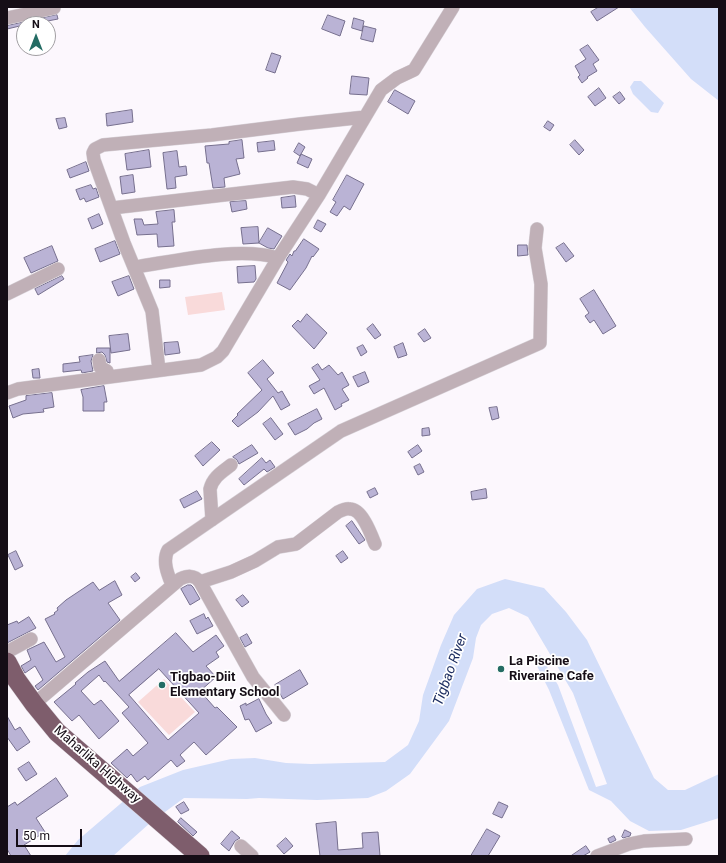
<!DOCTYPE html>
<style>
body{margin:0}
#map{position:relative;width:726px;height:863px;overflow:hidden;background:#fcf7fd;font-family:Roboto,sans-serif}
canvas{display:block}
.frame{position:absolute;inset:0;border:8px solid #150d16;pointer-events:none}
.north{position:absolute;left:16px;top:16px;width:40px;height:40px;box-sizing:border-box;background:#fff;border:1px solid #a19ea2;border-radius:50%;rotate:0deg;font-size:11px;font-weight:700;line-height:16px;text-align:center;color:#150d16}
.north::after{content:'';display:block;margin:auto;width:14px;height:18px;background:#246c64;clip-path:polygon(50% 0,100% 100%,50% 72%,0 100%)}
.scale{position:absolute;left:16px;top:829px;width:66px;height:18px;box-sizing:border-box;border:2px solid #150d16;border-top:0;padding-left:5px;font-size:12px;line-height:14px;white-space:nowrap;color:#150d16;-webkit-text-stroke:3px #fff;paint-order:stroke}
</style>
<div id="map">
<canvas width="726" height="863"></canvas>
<div class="frame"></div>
<div class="north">N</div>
<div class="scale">50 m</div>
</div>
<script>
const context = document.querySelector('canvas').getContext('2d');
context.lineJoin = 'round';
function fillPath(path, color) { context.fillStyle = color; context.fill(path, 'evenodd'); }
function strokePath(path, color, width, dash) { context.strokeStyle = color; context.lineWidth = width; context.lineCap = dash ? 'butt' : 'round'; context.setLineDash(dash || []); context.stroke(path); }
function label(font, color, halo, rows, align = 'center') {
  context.font = font + ' Roboto,sans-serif'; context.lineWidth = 3.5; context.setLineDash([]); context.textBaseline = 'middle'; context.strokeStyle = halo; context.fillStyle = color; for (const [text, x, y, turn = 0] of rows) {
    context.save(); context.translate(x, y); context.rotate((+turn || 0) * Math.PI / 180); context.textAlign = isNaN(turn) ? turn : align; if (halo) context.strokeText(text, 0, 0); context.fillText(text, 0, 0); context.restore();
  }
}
const green = new Path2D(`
 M222,292l3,18 -37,5 -3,-18z
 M164,679l31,33 -26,23 -31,-33z`);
const water = new Path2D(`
 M629,7h90v94l-28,-22 -46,-52z
 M634,81h7l23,22 -6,10 -7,-1 -18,-18 -3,-7z
 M505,579l39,9 22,24 21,28 67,138 14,12h17l34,-16v44l-38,12 -32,1 -19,-10 -19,-20 -22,-11 -40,-100 -15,-30 6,-5 18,30 38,102 11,-3 -34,-91 -45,-76 -19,-9 -17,6 -11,11 -5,13 -3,20 -24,63 -39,53 -24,17 -18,7 -51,2 -58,-2 -12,1 -63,-1 -34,25 -37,33h-48l13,-16 62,-53 43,-17 48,-11 24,-1 31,5 25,1 74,-2 23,-17 11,-24 4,-26 18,-50 13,-30 23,-26z`);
const building = new Path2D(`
 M599,7h20l-22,14 -6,-9z
 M57,15l1,4 -26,5h-8v1l-17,4v-3z
 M328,15l17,6 -5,15 -18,-7z
 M354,18l10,3 -2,10 -10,-3z
 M364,26l12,3 -3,13 -12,-3z
 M588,45l11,15 -6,4 4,7 -10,6 1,1 -6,5 -4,-6 2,-2 -5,-9 11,-7 -6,-9z
 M272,53l9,3 -6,17 -9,-3z
 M352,76l17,2 -2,17 -17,-1z
 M599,88l7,10 -11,8 -7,-9z
 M395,90l20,11 -7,13 -20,-12z
 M620,92l5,7 -6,5 -6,-7z
 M132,110l1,12 -26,4 -1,-12z
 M65,118l2,9 -8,2 -3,-10z
 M548,121l6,4 -4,6 -6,-4z
 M242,140l2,18 -8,1 4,15 -16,4 1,9 -12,1 -4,-25h-2l-2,-17 24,-2v-2z
 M575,140l9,10 -5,5 -9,-10z
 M274,141l1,9 -17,2 -1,-9z
 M299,143l6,4 -4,7 11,5 -4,9 -11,-5 4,-9 -1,2 -6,-4z
 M149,150l2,17 -24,3 -2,-16z
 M177,151l2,16 7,-1 1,9 -12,2 1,11 -9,1 -4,-36z
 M86,162l3,9 -19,7 -3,-8z
 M133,175l2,17 -13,2 -2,-17z
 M347,175l17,9 -14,26 -6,-4 -7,10 -7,-4 6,-10 -3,-2z
 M91,185l2,4 3,-1 3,9 -13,5 -2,-4 -4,2 -4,-10z
 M295,196l1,11 -14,1 -1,-10z
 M246,201l1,8 -15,3 -2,-10z
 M174,210l1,12h-3l2,24 -16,1 -1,-13 -20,1 -3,-16h8l2,6 14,-1 -2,-12z
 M99,214l4,10 -11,5 -4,-10z
 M318,220l8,4 -5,8 -7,-4z
 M258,227l1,16 -16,1 -2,-16z
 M268,228l14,8 -8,13 -6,-1 -9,-5z
 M304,239l15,10 -6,8 -1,-1 -6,12 -16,22 -13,-7 11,-21 -2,-2 4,-6 2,2 2,-5h1z
 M115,241l5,13 -20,8 -5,-13z
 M564,243l10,13 -8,6 -10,-14z
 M518,245h9l1,10 -10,1z
 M52,246l6,15 -27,12 -7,-15z
 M255,266l1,13 -2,3 -16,1 -1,-16z
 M62,276l2,3 -26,16 -3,-6z
 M129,276l5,13 -16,7 -6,-14z
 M160,280h10v7l-10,1z
 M594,290l22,36 -13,8 -9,-14 -4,3 -5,-7 4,-3 -9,-14z
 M307,314l20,19 -13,16 -22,-23 6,-6 2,2z
 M373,324l8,11 -6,4 -8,-10z
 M425,329l6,9 -7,4 -6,-8z
 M128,334l2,16 -19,3 -2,-17z
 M178,342l2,11 -15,2 -1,-12z
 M403,343l4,12 -9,3 -4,-11z
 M363,345l4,7 -6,4 -4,-8z
 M97,348h13v15l-3,-1 -2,-7 -3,-3 -5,1z
 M93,355l-2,6 2,10 -11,2 -1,-3 -18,2v-8l17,-2 -1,-5z
 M263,360l11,13 -7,6 11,14 4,-2 8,14 -9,5 -8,-14 -15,16 -20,15 -6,-6 6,-6 -1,-1 25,-24 -14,-17z
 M318,364l4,6 7,-5 9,10 4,-3 7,13 -7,4 7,11 -8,4 1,2 -7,4 -11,-22 -10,6 -5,-8 11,-6 -8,-12z
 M39,369l1,9h-7l-1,-8z
 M365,372l4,10 -11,5 -5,-10z
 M104,386l3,16h-3v9h-21v-14l-2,-7z
 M52,393l2,14 -11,2 1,3 -21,2 -10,4 -4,-12 17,-6v-4z
 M497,407l2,11 -7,2 -3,-12z
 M317,409l5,10 -8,4 -7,6 -12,6 -7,-11z
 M271,418l12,16 -8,6 -12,-16z
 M429,428l1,7 -8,1v-7z
 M212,442l8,8 -17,16 -8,-10z
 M252,445l6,8 -19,11 -2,-4 -4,-3z
 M418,445l4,6 -10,7 -4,-6z
 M262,458l4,5 4,-3 5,7 -8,5 -3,-3 -20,16 -5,-6z
 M420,464l4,8 -6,3 -4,-8z
 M375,488l3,6 -8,4 -3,-6z
 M486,489l1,9 -15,2 -1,-8z
 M197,491l5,8 -18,9 -4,-8z
 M352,521l13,19 -6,4 -13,-18z
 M16,551l7,15 -8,4 -7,-15z
 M343,551l5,7 -7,5 -5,-7z
 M136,573l4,5 -5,4 -4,-5z
 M115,581l7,14 -14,8 12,17 -82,70 -3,-4 8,-6 -8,-14 -10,7 -4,-7 10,-6 -4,-10 17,-8 12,20 9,-5 -20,-38 10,-5 -1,-1 4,-3 -1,-2 9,-8 27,-18 6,8z
 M188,585h3l2,2 7,12 -10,6 -9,-16z
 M243,595l6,7 -7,5 -6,-7z
 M204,614l2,5 2,-2 5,9 -16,8 -7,-13z
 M29,617l7,11 -29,15v-18l10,-4 1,2z
 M176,633l17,19 23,-17 8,11 -8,6 3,5 -13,9 10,11 -16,14 15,17 2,-1 20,20 -31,28 -12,-13 -14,13 5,6 -8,6 -6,-7 -23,20 -3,-4 -8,6 -6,-8 -4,4 -16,-15 16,-14 6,7 15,-13 -26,-30 7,-6 -24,-26 -1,1 -5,-7 -18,16 13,14 7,-5 18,21 -20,18 -20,-24 -7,6 -18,-19 22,-18 -1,-1 13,-11 17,-11 14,20zM159,669l40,44 -31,27 -39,-45z
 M247,634l5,9 -7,4 -5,-9z
 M300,670l8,14 -25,15 -8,-14z
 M259,699l7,15 6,9 -16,9 -7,-13 -4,1 -5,-14 6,-3v2z
 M7,716l8,14 5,-3 10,15 -13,9 -10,-14z
 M29,762l8,12 -11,7 -8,-12z
 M56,778l12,18 -32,22 9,14 -21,13 7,11h-20l-4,-7v-42l8,-5 2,3z
 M184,802l5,8 -8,4 -5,-7z
 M499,802l9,4 -6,12 -9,-4z
 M181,818l16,14 -4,4 -15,-14z
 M336,822l2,28 25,-2 -1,-15 16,-1 2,24h-60l-4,-32z
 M487,829l13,7 -12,20h-17z
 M625,830l6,3 -1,3 -7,2 -1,-1z
 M232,831l8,7 -5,3 -6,10 -8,-7z
 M614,836l2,4 -6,3 -2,-4z
 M286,838l7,8 -9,8 -7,-8z
 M586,846l4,6 -7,4h-12z`);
const minor = new Path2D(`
 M7,18l47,-10
 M112,208l181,-21 14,2 12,6
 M135,267c40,-6 105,-21 143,-9l41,-63 62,-105 16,-12 17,-8 39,-63
 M7,294l51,-25
 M99,360l1,7 7,4 1,6
 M159,370l-7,-59 -28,-68 -30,-83 -1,-7 2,-4 8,-4 109,-10 88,-11 65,-7
 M7,393l11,-4 183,-24 16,-8 6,-6 55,-93
 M212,520l-2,-31c3,-12 12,-17 21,-24
 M200,582l31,-10 24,-11 23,-14 18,-3 42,-32c4,-2 8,-4 12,-3 12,0 21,25 25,35
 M172,585c-4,-10 -10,-24 -4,-35l173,-119 199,-88 1,-59 -6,-36 2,-19
 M7,652l24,-13
 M34,704l146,-125c7,-3 14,-5 20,3l53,95 31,38
 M241,846l11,10
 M597,856l32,-12 15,-3 42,-2`);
const highway = new Path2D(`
 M7,662l9,17 18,25 23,28 143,124`);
const markers = [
 [501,669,4,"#246c64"],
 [162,685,4,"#246c64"]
];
const poiNames = [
 ["La Piscine",509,662],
 ["Riveraine Cafe",509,677],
 ["Tigbao-Diit",170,678],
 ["Elementary School",170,693]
];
const streetNames = [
 ["Maharlika Highway",97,765,41]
];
const waterNames = [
 ["Tigbao River",451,670,-70]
];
fillPath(green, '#f9dada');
fillPath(water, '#d3def9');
fillPath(building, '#bab3d5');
strokePath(building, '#766f8e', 1);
strokePath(minor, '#d7d2d8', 14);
strokePath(highway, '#d7d2d8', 20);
strokePath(minor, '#c0b0b7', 13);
strokePath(highway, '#7e5d6c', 19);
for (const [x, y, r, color] of markers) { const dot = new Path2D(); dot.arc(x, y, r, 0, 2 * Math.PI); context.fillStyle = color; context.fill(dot); strokePath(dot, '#fff', 1.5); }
label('bold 13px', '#150d16', '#fff', poiNames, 'left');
label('13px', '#150d16', '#fff', streetNames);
label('italic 14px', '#1c2d60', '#fff', waterNames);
</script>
